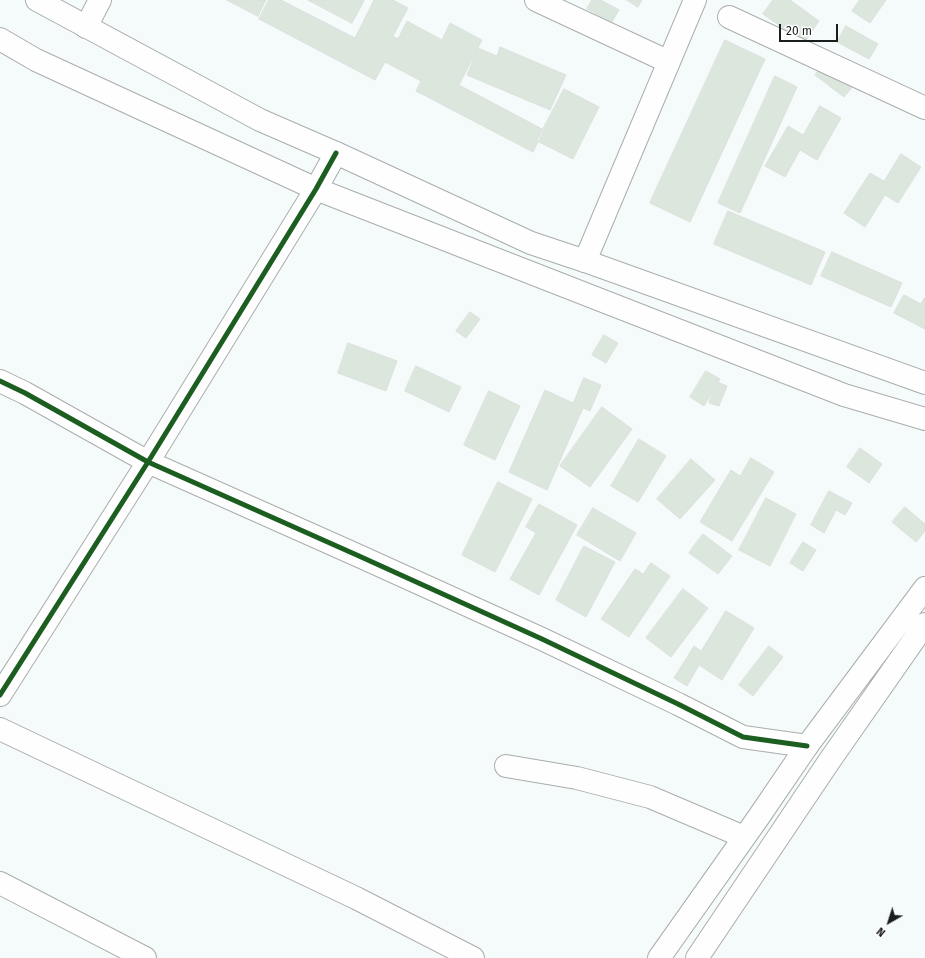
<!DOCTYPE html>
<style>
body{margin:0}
#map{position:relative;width:925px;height:958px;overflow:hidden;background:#f5fbfa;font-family:"Fira Sans",sans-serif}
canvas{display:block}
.north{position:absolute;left:869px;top:902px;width:40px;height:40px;-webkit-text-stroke:3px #fff;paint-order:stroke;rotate:219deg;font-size:11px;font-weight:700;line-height:16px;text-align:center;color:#191d1c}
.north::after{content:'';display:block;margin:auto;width:14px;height:18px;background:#191d1c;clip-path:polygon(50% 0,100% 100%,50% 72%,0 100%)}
.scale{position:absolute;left:779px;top:24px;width:59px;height:18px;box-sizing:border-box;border:2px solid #191d1c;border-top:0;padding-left:5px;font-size:12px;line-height:14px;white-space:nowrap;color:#191d1c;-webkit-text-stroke:3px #fff;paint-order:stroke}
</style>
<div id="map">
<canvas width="925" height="958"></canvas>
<div class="north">N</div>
<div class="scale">20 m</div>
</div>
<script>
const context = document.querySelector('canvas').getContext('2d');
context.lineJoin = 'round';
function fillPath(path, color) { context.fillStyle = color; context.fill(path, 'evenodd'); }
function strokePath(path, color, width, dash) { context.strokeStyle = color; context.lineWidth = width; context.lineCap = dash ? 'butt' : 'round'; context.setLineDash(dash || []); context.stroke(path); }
const building = new Path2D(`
 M227,0h39l-8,16z
 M269,0h12l74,38 19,-38h19l15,8 -15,28 5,3 9,-18 35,19 8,-17 32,17 -23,45 85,45 -11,22 -117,-61 5,-10 -36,-19 -10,18 -116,-61z
 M308,0h53l3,1 -12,22z
 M592,0h9l18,10 -7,12 -25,-13z
 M627,0h15l-4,7z
 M773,0h17l29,21 -15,22 -41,-29z
 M860,0h26l-16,23 -18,-12z
 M846,26l32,18 -9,15 -32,-17z
 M725,40l40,19 -75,163 -40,-19z
 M500,47l66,28 -16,35 -83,-35 11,-27 19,8z
 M825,63l29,22 -10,12 -29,-22z
 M775,76l22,11 -57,126 -22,-10z
 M564,89l35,18 -26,52 -36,-18z
 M820,106l21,12 -24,42 -17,-10 -15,27 -20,-11 23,-40 15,9z
 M901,154l20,13 -23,36 -13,-8 -20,32 -21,-14 26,-40 14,8z
 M728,211l97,41 -14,33 -97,-41z
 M832,252l70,31 -11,24 -70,-31z
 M904,295l17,9 3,-6 1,1v30l-31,-16z
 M470,312l10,7 -14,19 -10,-7z
 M604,335l14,8 -12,20 -14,-8z
 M348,343l49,18 -11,30 -48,-18z
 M416,366l45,21 -12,25 -44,-21z
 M706,371l14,8 -16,27 -14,-9z
 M584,378l17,7 -11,26 -7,-3 -36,82 -38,-18 36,-82 28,13z
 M717,382l10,4 -8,20 -10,-3z
 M489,391l31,15 -25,54 -31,-15z
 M602,407l30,22 -42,58 -30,-21z
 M639,439l27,17 -28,46 -27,-16z
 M860,448l22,16 -13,19 -22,-16z
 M751,458l23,14 -42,69 -32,-19 31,-52 9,6z
 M691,459l24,21 -35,39 -23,-20z
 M498,482l34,17 -37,73 -33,-17z
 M829,491l23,12 -7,12 -9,-5 -12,23 -13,-8z
 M766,498l30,16 -26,52 -31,-16z
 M539,504l38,21 -38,70 -29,-16 26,-46 -10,-6z
 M905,507l20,17v7l-9,11 -24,-20z
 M593,508l43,25 -16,28 -43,-26z
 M703,534l29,22 -14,18 -29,-21z
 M803,542l13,8 -13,21 -13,-8z
 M584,546l31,16 -29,55 -30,-17z
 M651,563l19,13 -41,61 -28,-18 34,-50 8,5z
 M683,589l25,19 -37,49 -25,-19z
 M726,611l28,17 -32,52 -23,-15 -12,21 -13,-8 20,-32 7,5z
 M769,646l14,11 -30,39 -14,-11z`);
const minor = new Path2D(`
 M536,0l133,62
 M729,17l196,91
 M86,27l14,-27
 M585,261l110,-261
 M0,381l25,12 123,69 211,94 183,83 136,65 65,33 64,9
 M0,695l148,-233 168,-273 20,-36
 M0,729l356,169 117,60
 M506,766l71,12 73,19 94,40
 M0,883l145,75`);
const major = new Path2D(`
 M37,0l223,120 76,33 195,90 54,18 340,122
 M0,39l36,21 280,129 528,206 81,24
 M659,958l99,-140 49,-72 118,-158
 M697,958l133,-198 95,-136`);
const cycleway = new Path2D(`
 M0,381l25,12 123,69 211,94 183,83 136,65 65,33 64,9
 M0,695l148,-233 168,-273 20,-36`);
fillPath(building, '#dbe6dd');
strokePath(building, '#dce0de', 1);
strokePath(minor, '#a9adac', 24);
strokePath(major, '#a9adac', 24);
strokePath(minor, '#fefefe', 22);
strokePath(major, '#fefefe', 22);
strokePath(cycleway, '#1b5e20', 5);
</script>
